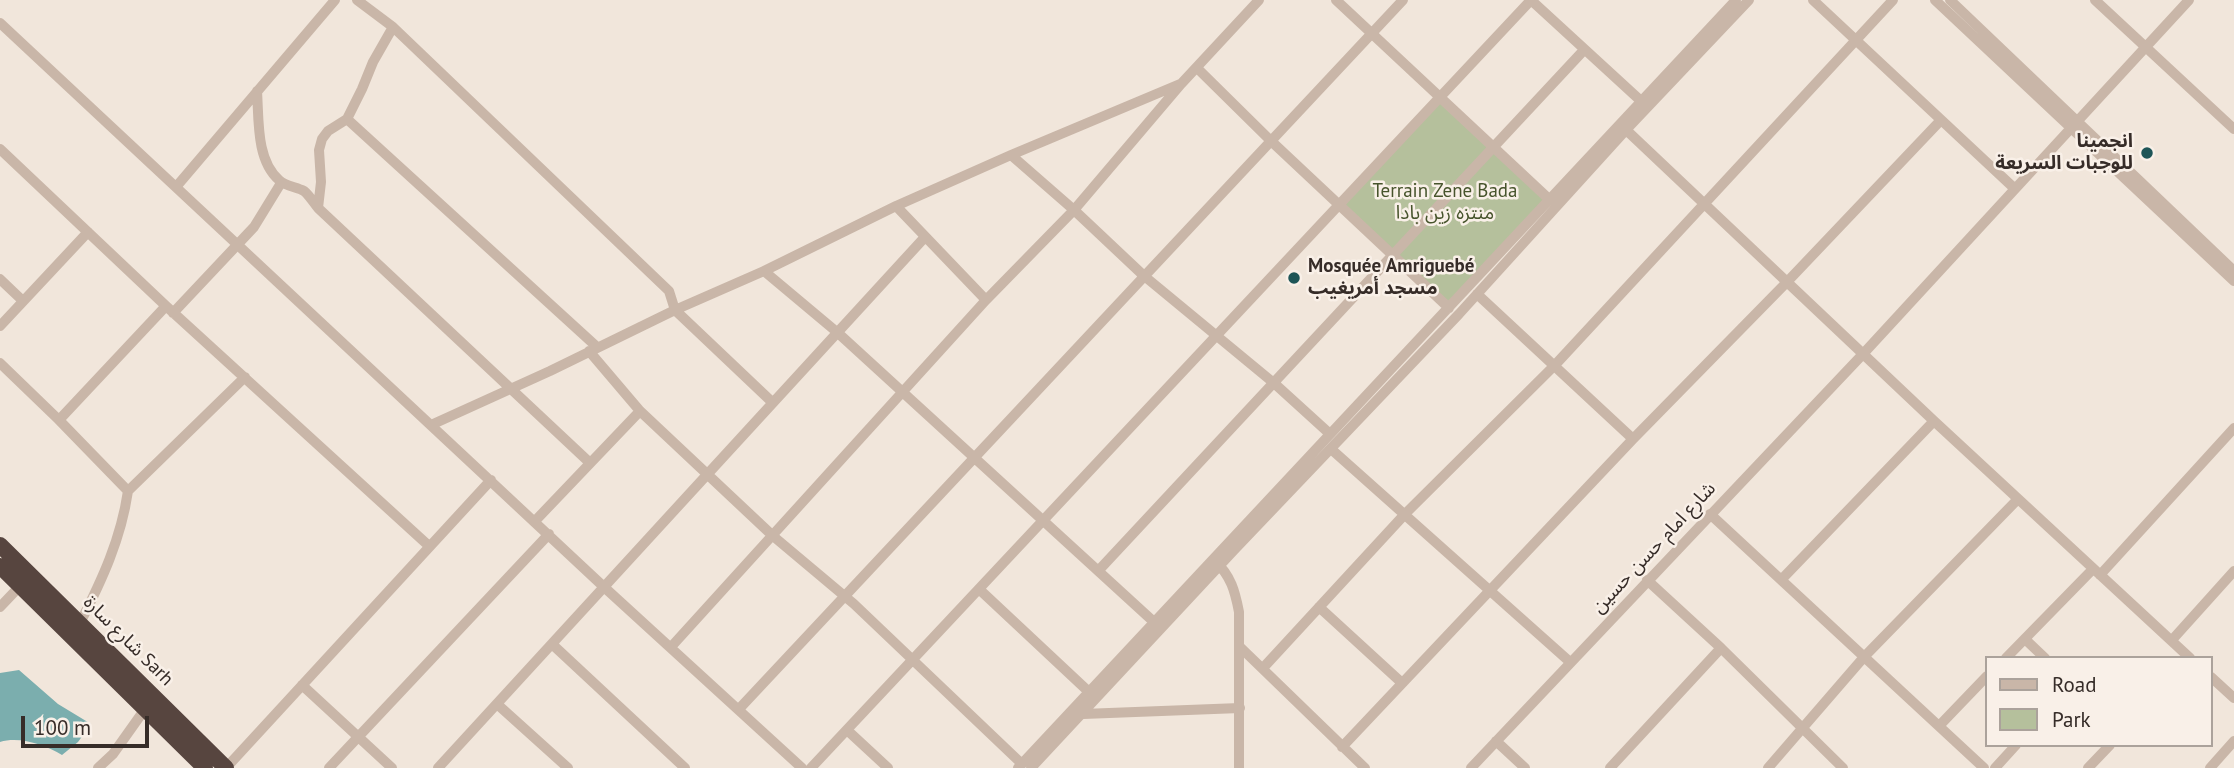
<!DOCTYPE html>
<meta charset="utf-8">
<style>
body{margin:0}
#map{position:relative;width:2234px;height:768px;overflow:hidden;background:#f1e6db;font-family:"PT Sans",sans-serif}
canvas{display:block}
.legend{position:absolute;left:1985px;top:656px;width:228px;height:91px;box-sizing:border-box;background:#f9f0e8;border:2px solid #aba29b;margin:0;padding:9px 12px;list-style:none;font-size:21px;color:#362c28}
.legend li{display:flex;align-items:center;gap:14px;height:35px}
.legend b{width:35px;border:2px solid #aba29b}
.scale{position:absolute;left:21px;top:716px;width:128px;height:32px;box-sizing:border-box;border:4px solid #362c28;border-top:0;padding-left:9px;font-size:21px;line-height:24px;white-space:nowrap;color:#362c28;-webkit-text-stroke:5px #f9f0e8;paint-order:stroke}
</style>
<div id="map">
<canvas width="2234" height="768"></canvas>
<ul class="legend">
<li><b style="height:9px;background:#c9b6a8"></b>Road</li>
<li><b style="height:19px;background:#b5c09c"></b>Park</li>
</ul>
<div class="scale">100 m</div>
</div>
<script>
const context = document.querySelector('canvas').getContext('2d');
context.lineJoin = 'round';
function fillPath(path, color) { context.fillStyle = color; context.fill(path, 'evenodd'); }
function strokePath(path, color, width, dash) { context.strokeStyle = color; context.lineWidth = width; context.lineCap = dash ? 'butt' : 'round'; context.setLineDash(dash || []); context.stroke(path); }
function label(font, color, halo, rows, align = 'center') {
  context.font = font + ' "PT Sans","Noto Sans Arabic",sans-serif'; context.lineWidth = 5; context.setLineDash([]); context.textBaseline = 'middle'; context.strokeStyle = halo; context.fillStyle = color; for (const [text, x, y, turn = 0] of rows) {
    context.save(); context.translate(x, y); context.rotate((+turn || 0) * Math.PI / 180); context.textAlign = isNaN(turn) ? turn : align; if (halo) context.strokeText(text, 0, 0); context.fillText(text, 0, 0); context.restore();
  }
}
const green = new Path2D(`
 M1440,98l110,102 -101,108 -109,-102z`);
const water = new Path2D(`
 M19,670l39,34 33,20 -13,18 -16,13c-17,-10 -42,-19 -62,-13v-69z`);
const minor = new Path2D(`
 M357,0l36,27 276,264 6,19 97,92
 M1336,0l214,200
 M1813,0l201,188
 M1935,0l299,281
 M1950,0l284,271
 M2095,0l139,129
 M0,23l604,564 198,181
 M1197,68l73,72 179,168
 M257,91c2,29 -1,69 22,89 6,6 17,7 25,11 5,4 10,12 14,17l271,254
 M347,119l250,228
 M1622,126l312,295 256,237
 M0,149l166,157 263,240
 M1011,155l63,55 69,65 132,109 55,50
 M176,187l159,-187
 M896,206l90,94
 M318,208l3,-26 -2,-32 3,-11 6,-8 19,-12 15,-30 11,-27 20,-35
 M764,271l74,62 316,289
 M0,279l23,22
 M1477,294l156,145
 M173,313l81,-86 27,-44
 M0,326l88,-94
 M589,351l51,60 133,125 81,68 168,160
 M0,363l59,57 69,71
 M59,420l107,-114
 M431,425l119,-54 125,-61 89,-39 132,-65 115,-51 169,-71
 M1331,449l239,213
 M1710,514l274,254
 M535,521l105,-110
 M1215,561c16,15 20,30 24,51v156
 M1099,570l485,-520
 M2100,575l134,-147
 M1647,580l74,68 122,120
 M1781,580l153,-159
 M980,590l109,102
 M0,607l20,-21
 M1319,607l83,76
 M80,623c22,-43 41,-84 48,-132l117,-114
 M2025,639l20,19
 M2172,640l62,-69
 M553,645l132,123
 M1239,646l126,122
 M671,647l315,-347 88,-90 107,-126 78,-84
 M2006,658l87,-89
 M1263,668l142,-154 150,-149 338,-365
 M2211,677l23,21
 M302,685l90,83
 M497,704l71,64
 M739,709l664,-709
 M1083,714l157,-6
 M1939,726l48,-50
 M847,730l41,38
 M1496,741l29,27
 M1342,747l291,-308 154,-157 154,-162
 M98,768l15,-14 32,-45
 M226,768l265,-288
 M329,768l220,-234
 M438,768l487,-531
 M811,768l720,-768 110,101
 M1018,768l718,-768
 M1031,768l203,-218 225,-236 167,-184 123,-130
 M1471,768l392,-414 326,-354
 M1610,768l111,-120
 M1768,768l96,-111 154,-158
 M1995,768l21,-23
 M2088,768l22,-23
 M2210,768l24,-27`);
const highway = new Path2D(`
 M0,545l226,223
 M0,566l205,202`);
const markers = [
 [2147,153,7,"#1e5557"],
 [1294,278,7,"#1e5557"]
];
const poiNames = [
 ["انجمينا",2133,142],
 ["للوجبات السريعة",2133,164],
 ["Mosquée Amriguebé",1308,267,"left"],
 ["مسجد أمريغيب",1308,289,"left"]
];
const parkNames = [
 ["Terrain Zene Bada",1445,192],
 ["منتزه زين بادا",1445,214]
];
const streetNames = [
 ["شارع امام حسن حسين",1654,548,-47],
 ["شارع سارة Sarh",128,641,45]
];
fillPath(green, '#b5c09c');
fillPath(water, '#7baeae');
strokePath(minor, '#c9b6a8', 10);
strokePath(highway, '#57453f', 16);
for (const [x, y, r, color] of markers) { const dot = new Path2D(); dot.arc(x, y, r, 0, 2 * Math.PI); context.fillStyle = color; context.fill(dot); strokePath(dot, '#f9f0e8', 2.5); }
label('bold 19px', '#362c28', '#f9f0e8', poiNames, 'right');
label('19px', '#47542c', '#f9f0e8', parkNames);
label('19px', '#362c28', '#f9f0e8', streetNames);
</script>
